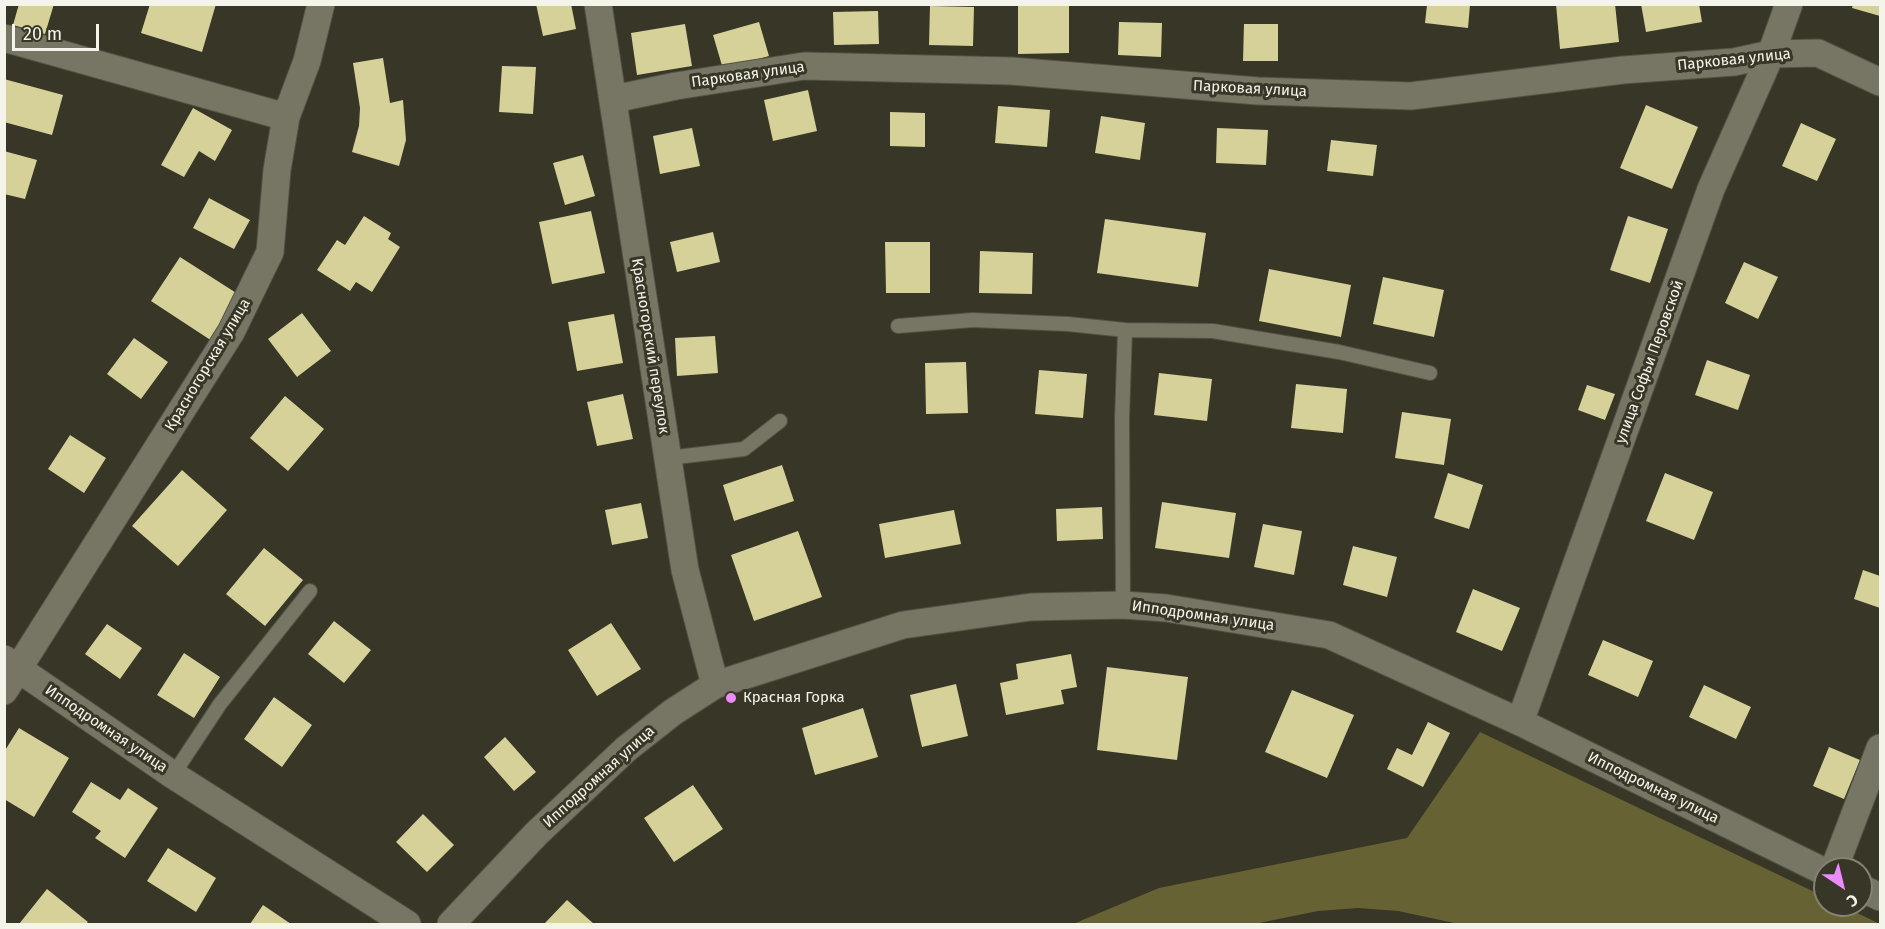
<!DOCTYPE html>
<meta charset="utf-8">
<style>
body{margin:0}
#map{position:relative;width:1885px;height:929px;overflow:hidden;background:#373627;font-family:"Fira Sans",sans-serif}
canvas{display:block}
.frame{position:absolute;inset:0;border:6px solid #f5f4eb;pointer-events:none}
.north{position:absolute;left:1813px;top:857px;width:60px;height:60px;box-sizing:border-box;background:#373627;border:2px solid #838275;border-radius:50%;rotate:145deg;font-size:16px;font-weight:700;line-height:24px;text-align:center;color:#f5f4eb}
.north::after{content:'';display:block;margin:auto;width:21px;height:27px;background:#ec8cfb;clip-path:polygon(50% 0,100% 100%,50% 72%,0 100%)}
.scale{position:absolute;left:12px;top:24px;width:87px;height:27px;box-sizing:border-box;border:3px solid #f5f4eb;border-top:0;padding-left:8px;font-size:18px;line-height:21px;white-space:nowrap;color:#f5f4eb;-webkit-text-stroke:4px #373627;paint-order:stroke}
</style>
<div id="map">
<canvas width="1885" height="929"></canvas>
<div class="frame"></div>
<div class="north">С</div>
<div class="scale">20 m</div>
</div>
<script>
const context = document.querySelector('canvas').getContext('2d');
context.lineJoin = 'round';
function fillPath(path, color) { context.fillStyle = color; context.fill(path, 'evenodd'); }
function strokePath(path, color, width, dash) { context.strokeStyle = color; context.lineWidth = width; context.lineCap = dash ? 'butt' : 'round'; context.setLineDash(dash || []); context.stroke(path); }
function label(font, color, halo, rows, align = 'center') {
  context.font = font + ' "Fira Sans",sans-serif'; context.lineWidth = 6; context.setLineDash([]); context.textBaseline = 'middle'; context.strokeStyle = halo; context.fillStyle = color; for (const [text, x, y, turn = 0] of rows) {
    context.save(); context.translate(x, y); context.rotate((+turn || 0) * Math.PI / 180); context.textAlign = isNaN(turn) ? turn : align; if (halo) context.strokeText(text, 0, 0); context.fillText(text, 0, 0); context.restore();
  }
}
const green = new Path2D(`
 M1480,732l345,165v8h16l39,19h-421l-61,-13 -40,-3 -40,3 -64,13h-181l86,-36 248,-50z`);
const building = new Path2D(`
 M19,4h35l-9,30 -32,-9z
 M150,4h66l-14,48 -61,-19z
 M536,4h35l5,25 -33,7z
 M1018,4h51v49l-51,1z
 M1556,4h59l4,38 -59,7z
 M1641,4h58l3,18 -56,10z
 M1853,4h27v12l-28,-8z
 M1427,5h43l-2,23 -43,-5z
 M930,6l44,1 -1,39 -44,-1z
 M878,11l1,33 -45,1 -1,-33z
 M759,22l10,34 -46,13 -10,-34z
 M1119,22l43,1 -1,34 -43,-2z
 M685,24l7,42 -55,9 -6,-42z
 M1244,24h34v37h-35z
 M383,58l7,45 13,-3 3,40 -7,26 -47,-14 7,-26 1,-18 -7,-45z
 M502,66l34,1 -3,47 -34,-2z
 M4,79l59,16 -11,40 -48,-13z
 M808,90l9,41 -44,10 -9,-41z
 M1646,105l52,22 -26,62 -52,-21z
 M998,106l52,4 -3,37 -52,-4z
 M193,108l39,22 -17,31 -16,-10 -15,26 -23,-12z
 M890,112l35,1v34l-35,-1z
 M1101,116l44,7 -5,37 -45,-7z
 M1801,123l35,16 -19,42 -35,-15z
 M692,128l8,38 -40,8 -7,-38z
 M1217,128l51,2 -2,35 -50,-2z
 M1331,140l46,5 -4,31 -46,-5z
 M4,151l33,9 -12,39 -21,-5z
 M583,155l12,41 -30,9 -12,-42z
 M209,198l41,22 -16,29 -41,-21z
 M591,211l14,62 -53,11 -13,-62z
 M364,216l27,17 -3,6 12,8 -28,45 -16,-10 -6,9 -33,-21 20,-30 8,5z
 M1628,216l40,13 -18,54 -40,-13z
 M1105,219l101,14 -8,54 -101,-14z
 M713,232l7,30 -43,10 -7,-30z
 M885,242h45v51h-44z
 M980,251l53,2 -1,41 -53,-1z
 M180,257l61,39 -29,45 -61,-40z
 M1744,262l34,15 -20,42 -33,-16z
 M1269,269l82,16 -10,52 -82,-16z
 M1383,277l61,13 -10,47 -61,-13z
 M302,313l29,38 -34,26 -29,-38z
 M614,314l9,49 -46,8 -9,-49z
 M715,336l3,37 -41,3 -2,-38z
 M134,338l34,24 -27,37 -34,-25z
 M1707,360l43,15 -12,35 -43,-15z
 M966,362l2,51 -42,1 -1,-51z
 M1039,370l48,4 -4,44 -48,-4z
 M1159,373l53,6 -5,42 -53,-6z
 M1296,384l51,5 -4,44 -52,-5z
 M1587,385l28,9 -10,26 -27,-10z
 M623,394l10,45 -36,7 -10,-44z
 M285,396l39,33 -36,42 -38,-33z
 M1402,412l49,7 -7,46 -49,-7z
 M70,435l36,23 -22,35 -36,-24z
 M782,465l12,36 -60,20 -11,-36z
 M182,470l45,40 -49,56 -46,-40z
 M1448,473l35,12 -14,44 -35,-11z
 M1665,473l48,19 -19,48 -48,-19z
 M1162,502l74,11 -7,45 -74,-10z
 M641,503l7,35 -36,7 -7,-35z
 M1102,507l1,32 -46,2 -1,-32z
 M954,510l7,34 -76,14 -6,-34z
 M1263,524l39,7 -8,44 -40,-8z
 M798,531l24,66 -68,24 -23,-66z
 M1353,546l44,11 -10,40 -44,-12z
 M264,548l39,32 -38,46 -39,-32z
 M1863,570l17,6v32l-26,-9z
 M1473,589l47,19 -18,43 -46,-19z
 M334,621l37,29 -27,33 -36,-29z
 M611,623l30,46 -44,27 -29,-46z
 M107,624l35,24 -22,31 -35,-25z
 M1603,640l50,21 -15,36 -50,-22z
 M184,653l36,24 -26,41 -37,-23z
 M1071,654l6,33 -16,3 3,14 -58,11 -6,-32 18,-4 -2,-15z
 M1107,667l81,10 -11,83 -80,-10z
 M956,684l12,52 -46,11 -12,-52z
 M1704,685l47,22 -15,32 -47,-22z
 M1292,690l62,25 -27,63 -62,-26z
 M274,697l38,28 -30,42 -38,-28z
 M863,708l15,49 -63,18 -13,-47z
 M1428,722l22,11 -27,54 -36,-18 10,-21 15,7z
 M19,728l50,30 -35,59 -30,-18v-47z
 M505,737l31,35 -22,19 -30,-34z
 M1829,747l31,13 -16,39 -31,-13z
 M91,782l29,18 8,-12 30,20 -33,50 -30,-20 6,-7 -29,-19z
 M693,785l30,44 -49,33 -30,-44z
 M423,814l31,31 -27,27 -31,-30z
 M168,848l48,30 -20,34 -49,-31z
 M47,889l41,33 -2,2h-67z
 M567,900l27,24h-50z
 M263,905l28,19h-41z`);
const service = new Path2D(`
 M898,326l75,-6 95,4 57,6 -3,89 1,186
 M1125,330l88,1 126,21 91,21
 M668,458l76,-9 36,-28
 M173,775l47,-71 90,-113`);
const minor = new Path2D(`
 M598,4l87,566 30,115
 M4,38l282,79
 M614,99l62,-13 128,-20 207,5 247,20 153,5 212,-26 111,-8 37,-8 47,-1 62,29
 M4,659l169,116 234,149
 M4,691l227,-359 39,-80 7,-82 9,-53 21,-56 14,-57
 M1520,722l191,-533 60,-135 18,-50
 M1834,869l46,-121
 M1861,888l19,9
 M451,924l85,-90 90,-85 47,-37 42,-27 188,-60 128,-18 92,-2 43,3 163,27 191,87 305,150`);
const markers = [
 [731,698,6,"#ec8cfb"]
];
const streetNames = [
 ["Парковая улица",1734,60,-6],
 ["Парковая улица",748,75,-8],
 ["Парковая улица",1250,89,3],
 ["Красногорский переулок",650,346,81],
 ["улица Софьи Перовской",1650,362,-70],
 ["Красногорская улица",208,365,-59],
 ["Ипподромная улица",1203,616,8],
 ["Ипподромная улица",106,729,34],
 ["Ипподромная улица",599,777,-42],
 ["Ипподромная улица",1653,788,26]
];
const poiNames = [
 ["Красная Горка",743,698]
];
fillPath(green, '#666233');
fillPath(building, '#d5d199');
strokePath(service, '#525144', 16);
strokePath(minor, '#525144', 29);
strokePath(service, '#777665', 14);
strokePath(minor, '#777665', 27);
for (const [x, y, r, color] of markers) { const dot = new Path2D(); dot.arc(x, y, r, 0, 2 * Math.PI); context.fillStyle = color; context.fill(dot); strokePath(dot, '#373627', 2); }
label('15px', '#f5f4eb', '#373627', streetNames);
label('15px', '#f5f4eb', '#373627', poiNames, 'left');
</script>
